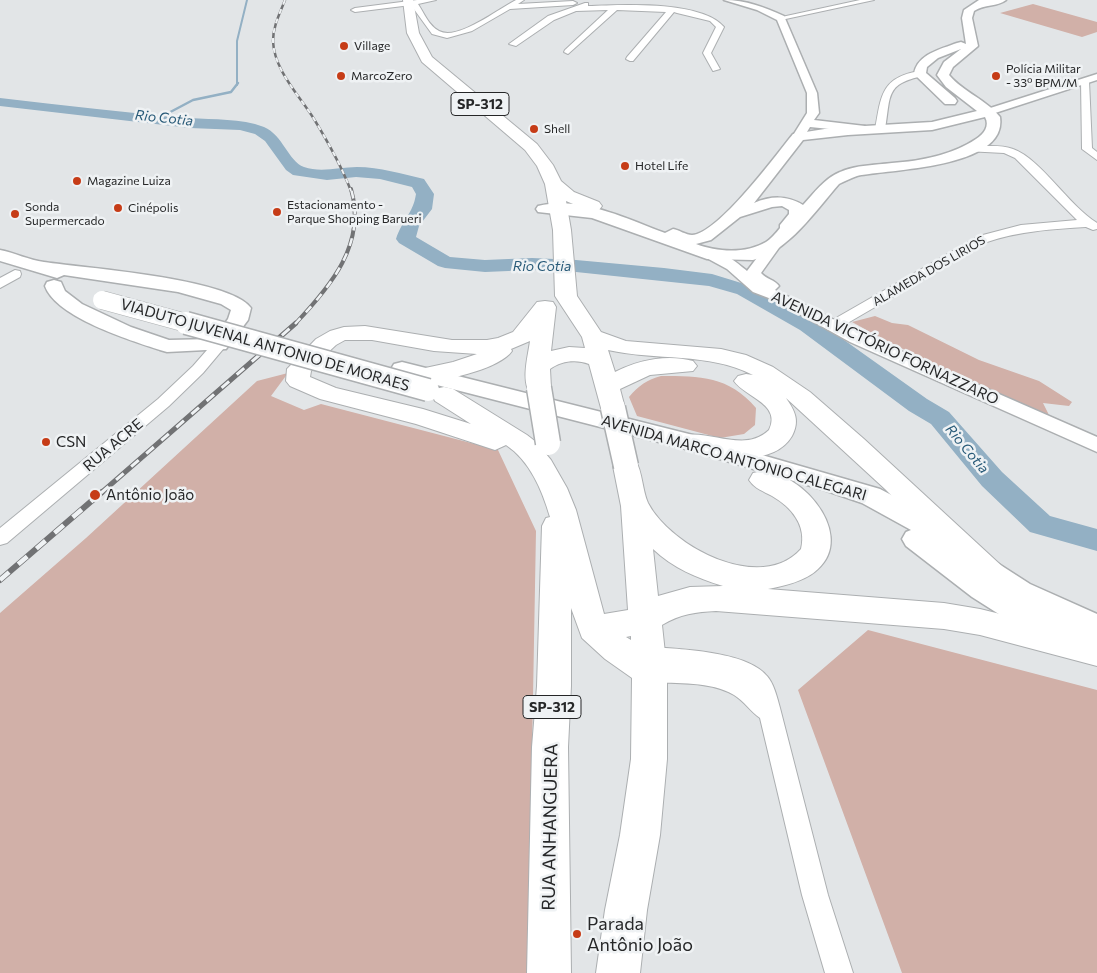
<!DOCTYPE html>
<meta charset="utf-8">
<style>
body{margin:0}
canvas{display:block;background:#e2e5e7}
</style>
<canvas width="1097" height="973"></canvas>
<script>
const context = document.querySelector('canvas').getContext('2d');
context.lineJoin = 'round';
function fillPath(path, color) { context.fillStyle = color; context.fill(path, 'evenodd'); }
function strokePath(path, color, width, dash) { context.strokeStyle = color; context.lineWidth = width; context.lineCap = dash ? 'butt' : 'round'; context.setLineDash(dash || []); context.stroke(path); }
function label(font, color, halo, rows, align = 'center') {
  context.font = font + ' Commissioner,sans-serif'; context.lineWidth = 5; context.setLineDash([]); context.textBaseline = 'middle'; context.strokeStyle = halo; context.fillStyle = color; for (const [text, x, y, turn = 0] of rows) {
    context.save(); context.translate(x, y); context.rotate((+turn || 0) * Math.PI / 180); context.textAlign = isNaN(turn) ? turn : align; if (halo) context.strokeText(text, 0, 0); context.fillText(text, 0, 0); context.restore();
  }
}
const green = new Path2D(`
 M1033,4l64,18v10l-15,5 -82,-24z
 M875,316l17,7 16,2 71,35 60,21 33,21 -3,4 -26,-3 6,12c-67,-29 -133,-57 -197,-93z
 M288,373l-17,23 33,14 17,-6 177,46 38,81 -8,442h-528v-360l86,-75 171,-157z
 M661,376c39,0 68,0 95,32l-1,17 -11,9 -24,4 -83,-22 -8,-19c10,-12 18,-17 32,-21z
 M868,630l229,60v283h-195l-104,-283z`);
const streamFar1 = new Path2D(`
 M237,85v-44l10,-41`);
const stream = new Path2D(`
 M159,118l34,-18 38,-8 7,-9`);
const river = new Path2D(`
 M0,98c63,7 126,15 189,20 26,2 51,0 75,9 19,8 24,34 40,40 17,6 36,0 53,0 23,0 45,7 67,12l10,15 -2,15 -13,17 -3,11 34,20 35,3 47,-2 44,2 88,8 48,6 39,12 65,34 111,79 22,13 53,60 48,44 47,13v22l-67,-19 -48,-46 -51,-62 -22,-13 -109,-81 -63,-36 -28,-8 -133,-14 -44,-2 -47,2 -40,-4 -7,-2 -39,-23 -3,-4c6,-19 17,-25 20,-45l-4,-7 -32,-8 -24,-2 -29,3 -34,-5 -7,-5 -21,-29 -10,-7 -15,-4 -50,-2 -190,-22z`);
const minor = new Path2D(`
 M417,0h19l-18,4c6,9 11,22 21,27 19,10 59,-22 77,-31h8l-6,4 55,-3 4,2 -4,2 -63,4 -38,22 -25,7 -15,-4 -21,-29 -56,7 -4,-2 4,-2z
 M860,0h14l-93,20 -4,-2z
 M585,3h3v3c33,-1 113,-6 136,21l-13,26 9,16 -7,2 -10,-18 13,-26 -6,-6 -33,-8 -3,-1 -41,49h-3l-4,-2 1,-2 39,-45 -49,-2 -49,44 -4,-2 1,-2 43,-40 -32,1 -22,9 -38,26 -7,-2 39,-28z
 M920,71l4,3 -1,2c-38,8 -32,19 -38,54l-2,2h-6l-2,-2c6,-34 6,-53 45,-59z
 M1085,78l4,3 3,67 5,4v8l-15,-11 -1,-68z
 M970,146c14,1 30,-2 43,3 28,10 55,56 84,74v6l-4,1 -7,-3c-33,2 -67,4 -99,15l-148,86h-10l-2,-3 2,-3 150,-86 42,-11 56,-5 -62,-62 -11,-5 -38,-2 -1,-2z
 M15,270l5,1 1,3 -1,3 -20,11v-10z
 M219,341l5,1 2,3 -2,3 -21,25 -34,33 -162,137 -7,2v-17l158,-129 35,-33 21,-24z
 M649,647c30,2 98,4 118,29 7,8 10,21 13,32l48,187 25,78h-28l-23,-78 -42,-177c-9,-6 -16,-17 -26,-23 -23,-14 -57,-11 -84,-13l-8,-3 -3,-7 3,-7 4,-1 -4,-1 -4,-7 4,-7z`);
const tertiary = new Path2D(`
 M724,0c22,0 40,7 60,16l33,77 2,20 -5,7 51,6 6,4 -2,3 -59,-6 -8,13h-8l-2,-3 15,-24v-20l-30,-73 -20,-10z
 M1097,74v6l-105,34h-8l-2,-2 2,-2z
 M774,241l5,1 2,3 -20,28c5,6 14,7 18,13l-4,4 87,44 235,103v15l-247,-110 -76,-42 -21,-8 -26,-23 -24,-13 -3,-3 3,-3c14,-4 33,12 44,21l22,-29z`);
const secondary = new Path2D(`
 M979,0h27c-9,7 -21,4 -32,11l-2,7 6,28 -25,21 -4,8c14,17 38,25 51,42 8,52 -112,52 -143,59 -6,2 -12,5 -18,8 -23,26 -51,68 -86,76l-46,-1 -115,-41 -54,-6 -2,-3 2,-3c42,-11 89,13 127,27l8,-4c6,1 13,6 19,6 26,-1 84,-80 101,-101l38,-6 101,-6 45,-11 -31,-24 -9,-12 7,-13 17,-13 -23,9 -11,9 -1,6 29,25 2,3 -2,3h-10l-31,-30c3,-20 27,-25 43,-31l4,-1 5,2 -4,-26 2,-8zM985,117c5,9 -1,17 -9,22 -24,16 -55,22 -84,24 -17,2 -36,2 -52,9 -15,6 -26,21 -37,33 -17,-10 -32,-9 -49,-2l49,-63 45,-5 84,-5zM782,206l7,4v4l-9,11v3c-4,5 -9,11 -14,14 -20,12 -49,10 -70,2l15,-4 29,-23 32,-10z
 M0,250c15,3 29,10 44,12 39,6 186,16 207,46l-3,12 -22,29 -59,3 -7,-2c-31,-10 -104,-33 -115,-64l2,-4 7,-2 7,2 4,9 17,13 49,23 38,13 44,-1 15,-20 3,-9 -10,-6 -43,-12 -114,-17 -7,3 -57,-17z
 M402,362l287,72 191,55 38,20 37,25 4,7 -4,7 -5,2 16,12 2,-5 10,-3 10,3 42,27 67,30v51l-81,-40 -44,-28 -66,-51 -4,-7 4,-7 5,-2 -49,-27 -38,-13 -138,-41 -292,-75 -3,-5 3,-5z`);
const primary = new Path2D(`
 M403,0h10l6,33 13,24 105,87 16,21 8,16 13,11 25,10 3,4 -3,4 -6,1 -6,-1 -21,-9 5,29 6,66 24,36 25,9 95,8 25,6 27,12 37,25 54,47 141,130 4,9 -4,9 -11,3 -11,-3 -98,-98 -99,-91c9,13 14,23 6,38 -20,34 -81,21 -112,12l-4,-6 4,-6c29,-8 64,18 89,-6 13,-26 -24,-33 -35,-49l4,-5 8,-2 7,1c-45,-23 -97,-14 -145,-25l7,22c23,-12 52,-18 78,-11l4,5 -4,5 -43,4 -30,14 5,19 -3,6 -9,2 -9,-2 -3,-6 -12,-44c-13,-5 -28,-3 -39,5l1,19 -3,5 -9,3 -9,-3c-9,-13 -2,-37 0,-52l-19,8 1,2c-12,18 -76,34 -96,29l-4,-5 4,-5 37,-8 24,-8 -43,-3 -62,-11h-27l-9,5 -13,12 -12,14 -1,6 26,11 87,21 48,15 -36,-23 -3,-6 3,-6 9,-2 9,2 74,46 9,7 15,18 16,28 9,22 28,104 24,-4 -7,-104 -8,-40 4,-7 9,-2 9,2c8,14 7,31 13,44 23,44 113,91 153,46 6,-24 -10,-42 -29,-53 -9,-5 -17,-7 -23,-16l4,-7c40,-12 106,59 65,96 -12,12 -34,17 -50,20l176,14 36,6 117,29v28l-117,-31 -36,-6 -228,-18c-20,1 -36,3 -54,14l5,47v87l-7,76 -13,75 -7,63h-44l9,-63 15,-75 11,-76 1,-81 -27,-19 -23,-21 -11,-30v78l-3,61 3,226h-44l5,-226 5,-61 5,-160 4,-8 4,-1c-8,-27 -20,-56 -44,-72l-11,5 -79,-26 -96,-25 -30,-13 -4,-5 1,-12 29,-30 14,-8 14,-4 21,-1 87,14h35l11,-2 15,-6 24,-30 8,-1 8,1 3,5 -5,44 18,-4 16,1 -3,-11 -27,-41 -2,-66 -8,-46 -8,-18 -12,-16 -103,-88 -15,-29zM653,549c20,19 44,29 70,37l-33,1 -32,9zM631,636v4l-5,-3z`);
const railFar3 = new Path2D(`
 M285,0c-5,13 -12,26 -12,41 1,29 26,54 41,78 14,23 27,46 37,72`);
const railFar2 = new Path2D(`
 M295,324c35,-37 72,-80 56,-135`);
const railFar1 = new Path2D(`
 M101,493l195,-170`);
const rail = new Path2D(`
 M0,580l102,-88`);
const secondaryBridgeFar1 = new Path2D(`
 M102,300l88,24`);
const secondaryBridge = new Path2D(`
 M186,323l242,67`);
const primaryBridge = new Path2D(`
 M539,388l9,55
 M613,408l13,58`);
const markers = [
 [344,46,5,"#c63c17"],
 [341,76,5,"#c63c17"],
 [996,76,5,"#c63c17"],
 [534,129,5,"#c63c17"],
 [625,166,5,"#c63c17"],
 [77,181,5,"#c63c17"],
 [118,208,5,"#c63c17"],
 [277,212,5,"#c63c17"],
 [15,214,5,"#c63c17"],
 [46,442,5,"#c63c17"],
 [95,495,6,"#c63c17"],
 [577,934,5,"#c63c17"]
];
const farPoinames = [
 ["Village",354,46],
 ["Polícia Militar",1006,69],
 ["- 33º BPM/M",1006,83],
 ["MarcoZero",351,76],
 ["Shell",544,129],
 ["Hotel Life",635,166],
 ["Magazine Luiza",87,181],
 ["Estacionamento -",287,205],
 ["Parque Shopping Barueri",287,219],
 ["Sonda",25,207],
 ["Supermercado",25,221],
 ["Cinépolis",128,208]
];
const farStreetnames = [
 ["ALAMEDA DOS LIRIOS",929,271,-30]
];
const shields = [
 [480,104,58],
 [552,707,58]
];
const shieldNames = [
 ["SP-312",480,104],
 ["SP-312",552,707]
];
const farWaternames = [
 ["Rio Cotia",164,118,6],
 ["Rio Cotia",542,266],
 ["Rio Cotia",967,449,50]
];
const streetNames = [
 ["VIADUTO JUVENAL ANTONIO DE MORAES",265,345,16],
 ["AVENIDA VICTÓRIO FORNAZZARO",885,348,25],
 ["RUA ACRE",113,445,-40],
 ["AVENIDA MARCO ANTONIO CALEGARI",734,458,16]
];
const poiNames = [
 ["CSN",56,442],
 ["Antônio João",106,495]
];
const nearStreetnames = [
 ["RUA ANHANGUERA",550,827,-89]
];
const nearPoinames = [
 ["Parada",587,924],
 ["Antônio João",587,945]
];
fillPath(green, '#d1b0a8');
strokePath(streamFar1, '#93b0c4', 2);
strokePath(stream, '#93b0c4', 2.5);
fillPath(river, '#93b0c4');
strokePath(minor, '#acafb1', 2);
strokePath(tertiary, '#acafb1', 3);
strokePath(secondary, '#acafb1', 3);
strokePath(primary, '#acafb1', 2);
fillPath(minor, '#fff');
fillPath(tertiary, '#fff');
fillPath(secondary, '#fff');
fillPath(primary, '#fff');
strokePath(railFar3, '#717274', 2.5);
strokePath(railFar2, '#717274', 4);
strokePath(railFar1, '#717274', 5);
strokePath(rail, '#717274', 6);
strokePath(railFar3, '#eff2f4', 2, [5]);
strokePath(railFar2, '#eff2f4', 2.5, [8]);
strokePath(railFar1, '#eff2f4', 3, [10]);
strokePath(rail, '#eff2f4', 4.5, [12]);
strokePath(secondaryBridgeFar1, '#acafb1', 19, []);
strokePath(secondaryBridge, '#acafb1', 25, []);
strokePath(primaryBridge, '#acafb1', 27, []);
strokePath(secondaryBridgeFar1, '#fff', 18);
strokePath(secondaryBridge, '#fff', 22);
strokePath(primaryBridge, '#fff', 24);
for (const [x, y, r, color] of markers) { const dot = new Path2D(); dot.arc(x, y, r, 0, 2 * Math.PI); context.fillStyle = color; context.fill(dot); strokePath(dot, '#eff2f4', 2); }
label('12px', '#262728', '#eff2f4', farPoinames, 'left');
label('12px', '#262728', '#eff2f4', farStreetnames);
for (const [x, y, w] of shields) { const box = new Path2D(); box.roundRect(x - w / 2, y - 11.5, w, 23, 4); context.fillStyle = '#eff2f4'; context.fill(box); strokePath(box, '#262728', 1); }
label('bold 14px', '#262728', null, shieldNames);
label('italic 14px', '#285a78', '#eff2f4', farWaternames);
label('15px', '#262728', '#eff2f4', streetNames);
label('15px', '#262728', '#eff2f4', poiNames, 'left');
label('18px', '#262728', '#eff2f4', nearStreetnames);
label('18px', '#262728', '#eff2f4', nearPoinames, 'left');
</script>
